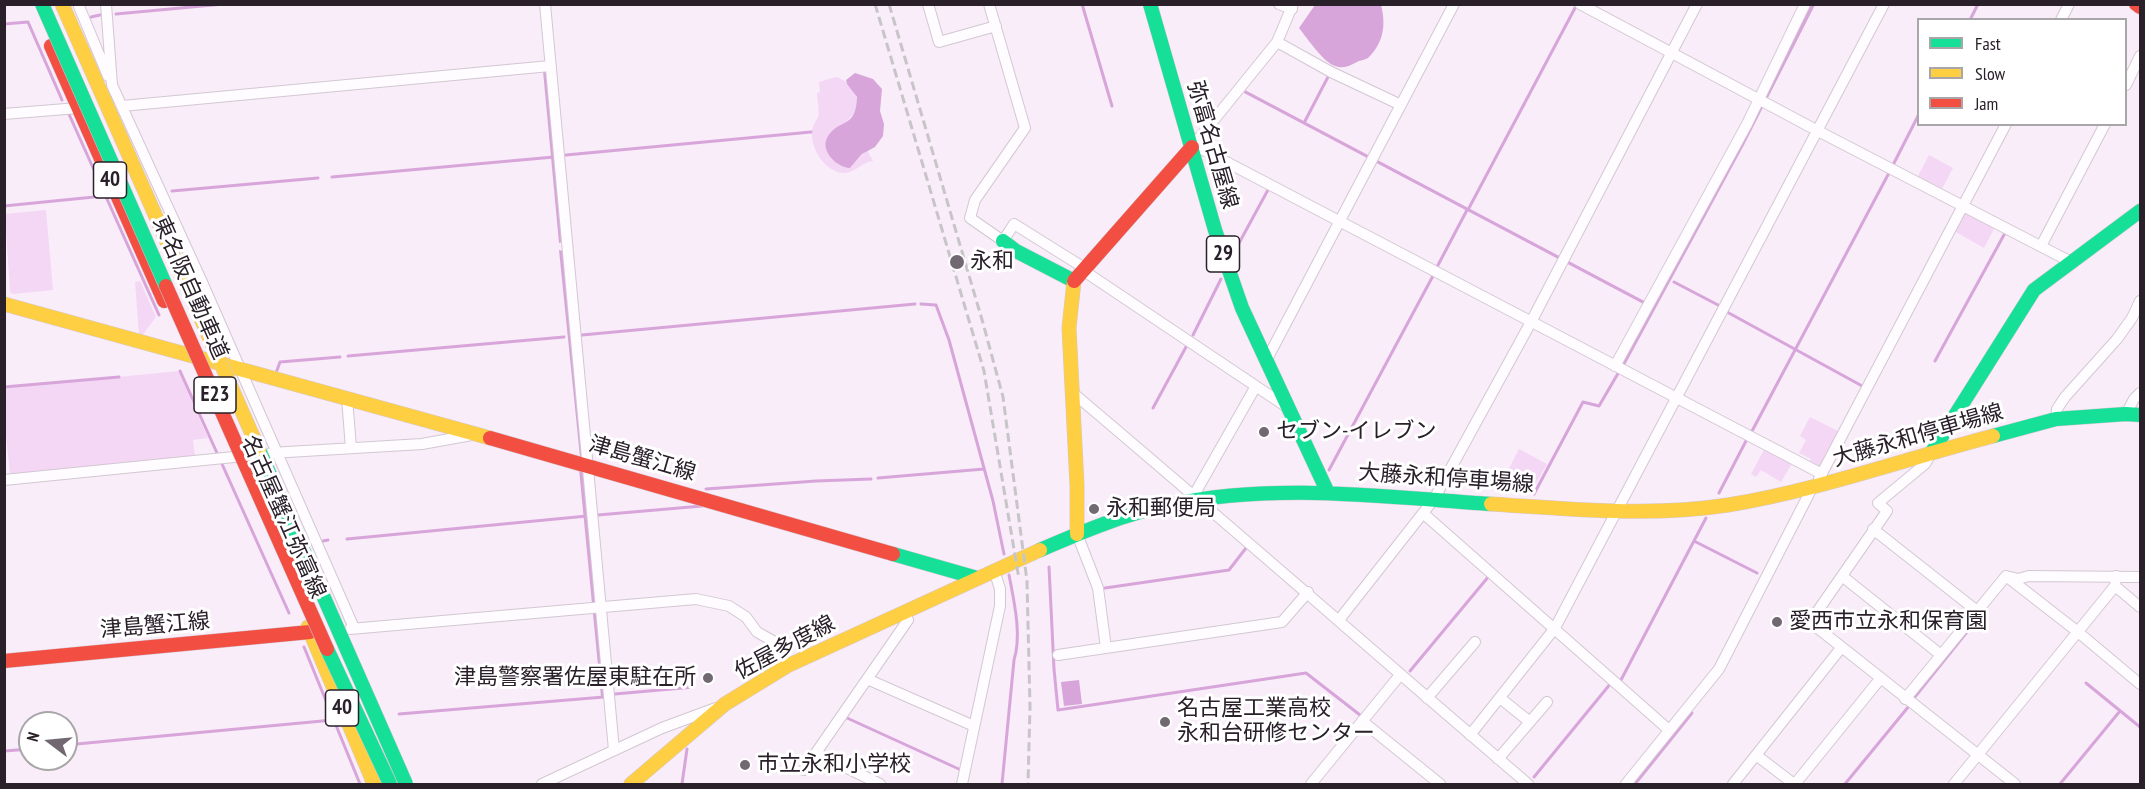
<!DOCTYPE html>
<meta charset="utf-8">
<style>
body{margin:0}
#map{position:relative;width:2145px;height:789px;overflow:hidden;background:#f8edf8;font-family:"PT Sans Narrow",sans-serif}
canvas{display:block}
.frame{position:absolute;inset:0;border:6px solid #292029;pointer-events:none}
.legend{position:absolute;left:1917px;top:18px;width:210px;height:108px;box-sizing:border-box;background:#fff;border:2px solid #a9a6a9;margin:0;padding:8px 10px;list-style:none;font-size:18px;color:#292029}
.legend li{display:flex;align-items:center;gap:12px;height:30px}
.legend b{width:30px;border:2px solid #a9a6a9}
.north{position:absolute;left:18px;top:711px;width:60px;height:60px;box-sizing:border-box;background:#fff;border:2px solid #a9a6a9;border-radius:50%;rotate:286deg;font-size:16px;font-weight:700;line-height:24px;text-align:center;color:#292029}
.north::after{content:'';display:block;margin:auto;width:21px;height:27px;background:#716871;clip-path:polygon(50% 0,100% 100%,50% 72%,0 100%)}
</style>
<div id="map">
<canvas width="2145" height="789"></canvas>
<div class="frame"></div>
<ul class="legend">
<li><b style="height:8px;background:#16e098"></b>Fast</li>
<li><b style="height:8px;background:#ffcf43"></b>Slow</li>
<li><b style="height:8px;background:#f24e42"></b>Jam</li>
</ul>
<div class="north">N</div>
</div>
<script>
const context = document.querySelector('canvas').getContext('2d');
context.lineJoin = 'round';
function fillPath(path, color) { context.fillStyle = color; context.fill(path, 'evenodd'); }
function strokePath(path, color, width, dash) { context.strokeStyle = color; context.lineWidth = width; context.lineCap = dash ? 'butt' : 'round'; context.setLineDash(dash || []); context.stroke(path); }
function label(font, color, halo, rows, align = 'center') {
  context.font = font + ' "PT Sans Narrow","Noto Sans JP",sans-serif'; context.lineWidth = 6; context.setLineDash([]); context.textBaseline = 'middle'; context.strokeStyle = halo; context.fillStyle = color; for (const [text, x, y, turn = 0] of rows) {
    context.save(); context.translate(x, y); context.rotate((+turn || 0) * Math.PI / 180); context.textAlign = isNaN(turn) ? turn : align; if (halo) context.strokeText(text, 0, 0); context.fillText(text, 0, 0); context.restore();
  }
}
const green = new Path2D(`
 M836,77c7,2 11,6 16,12 15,19 -5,33 -20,43l18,36 17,-18 6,11c-11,1 -19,13 -30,12 -19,-2 -33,-25 -31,-43 1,-5 4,-9 6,-13 2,-7 -1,-17 -1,-24l3,-1 -1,-10z
 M1929,155l24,13 -12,23 -24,-13z
 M46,210l7,80 -41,4 -2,-3 -5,-77z
 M1967,211l28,16 -11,21 -30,-17 9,-19z
 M140,281l16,36 -14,19 -3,-1 -4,-53z
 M179,371l29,67 -15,2 2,16 -185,18 -5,-48v-38z
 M1810,417l30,15 -18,35 -5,1 -9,-4 3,-5 -12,-6 7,-13 -6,-4z
 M1765,448l28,14 -12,20 -20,-12 -5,7 -5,-3z
 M1519,449l28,15 -17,30 -27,-14z`);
const water = new Path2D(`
 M1315,5h66c5,19 3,37 -12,52 -3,3 -8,3 -12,5 -8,4 -13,7 -22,4 -12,-4 -28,-28 -36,-38z
 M1811,5h4l-71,140 -119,220 -6,5 32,-62 -407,-215 1,-3 407,215 109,-202z
 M543,71l3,1 16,170 -3,1z
 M855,73l18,6 9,10 -2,22 4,13 -1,12 -8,11 -13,7 -12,14c-14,-1 -31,-18 -22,-32 12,-18 28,-7 29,-39l-10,-13 -1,-4z
 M559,250l4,1 19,207 -2,-1z
 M579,469l4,1 22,227h-4z
 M1079,680l3,24 -18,2 -3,-24z`);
const stream = new Path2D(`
 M1082,4l30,102
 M116,14l108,-10
 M91,17l9,-2
 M1970,20l8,-16
 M4,24l24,-2 34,78
 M68,112l91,203
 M1305,121l24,-46
 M566,155l245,-23
 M1893,165l25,-49
 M332,177l222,-20
 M172,191l146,-13
 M4,206l100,-10
 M1469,208l106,-200
 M1232,256l37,-68
 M1437,267l30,-57
 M1674,282l46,24
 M921,304l15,1 13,35 44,161 11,53
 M1727,312l137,75
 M582,335l333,-31
 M1193,335l28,-56
 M348,356l216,-19
 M1935,361l70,-128 3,1
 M180,371l37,82
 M276,373l4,-11 60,-5
 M4,387l115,-10
 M1153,408l33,-61
 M1750,433h1l139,-262
 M222,464l67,149
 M1329,470l105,-196
 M878,478l106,-9
 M706,489l110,-8 55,-2
 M1719,493l28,-54
 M1534,494l49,-92 16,4 21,-36
 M598,515l104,-9
 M347,539l240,-23
 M323,541l5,-1
 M1694,541l63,32
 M1049,567l5,102 4,41 248,-37 54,42
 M1105,588l124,-18 17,-22
 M304,647l56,137
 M1410,671l79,-95
 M1621,680l85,-162
 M2086,683l54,44
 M615,694l79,-7
 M1914,698l69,-86
 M399,714l205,-17
 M847,718l114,52
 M66,745l267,-25
 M4,751l26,-2
 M1534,777l77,-94
 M682,784l5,-35
 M1002,784l12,-124c8,-25 0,-59 -5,-85
 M1635,784l57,-71
 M1845,784l64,-78
 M2060,784l60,-73`);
const street = new Path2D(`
 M78,4l30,72
 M106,4l6,81 90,197 152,346
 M545,4l69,746
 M928,4l11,38 57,-16
 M989,4l36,124 -50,72 -5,18 33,23 11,-17 72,45
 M1279,4l13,5
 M1580,4l238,127 255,132
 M2061,20l8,-16
 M1277,42l54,30 70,33
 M2126,85l14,-29
 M122,106l428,-40
 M4,114l74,-6
 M1194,145l628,329
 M1192,147l85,-105 16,-38
 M2041,246l64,-122
 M1084,271l203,136
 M1266,361l188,-357
 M1615,366l132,-242 58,-120
 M1073,393c153,129 303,261 455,391
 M347,398l4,50
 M2126,414l8,-15 6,-6
 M2056,419l1,-10 8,-12 52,-58 15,-21 8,-17
 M1932,452l-7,12 -47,39 9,8 -77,111 205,162
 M271,453l151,-9 55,-10
 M1819,479l187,-355
 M4,480l240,-24
 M1194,495l62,-109
 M1424,514l245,216
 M1873,529l104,82
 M1077,534l21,54 8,60
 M1842,576l99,79
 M2006,576l72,56 62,52
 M2006,576l12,3 11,-3 111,1
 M2115,586l25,21
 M1339,620l95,-121 97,-177 166,-318
 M350,629l346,-30 33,7 17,11 11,15 16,9 14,25
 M1058,655l224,-33 26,-30
 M867,679l107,47
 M1427,698l48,-56
 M1500,698l30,24
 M1905,699l101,-123
 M1362,721l78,63
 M1470,735l85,-107 329,-624
 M816,753l64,31
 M1756,755l38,29
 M1498,759l49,-57
 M804,770l104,-150 -3,-9
 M542,784l120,-56 54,-20
 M962,784l38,-178v-17l-6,-19
 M1311,784l89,-109
 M1626,784l93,-115 93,-181
 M1733,784l108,-136
 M1795,784l85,-105
 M1954,784l161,-198 1,-10`);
const fast = new Path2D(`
 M1150,4l65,226 27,78 86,185
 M1003,241l13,10 58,30
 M1993,436l63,-17 70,-5 14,1
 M1932,452l102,-162 106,-79
 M1040,550c42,-18 84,-36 129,-45 105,-23 216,-8 322,-1
 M893,554l84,24`);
const slow = new Path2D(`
 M1074,281l-5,47 8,157v49
 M4,304l486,134
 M1491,504c79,5 159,13 237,1 91,-15 177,-46 265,-69
 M308,627l66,157
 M631,784l94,-80 62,-38 253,-116`);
const jam = new Path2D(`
 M2136,4l4,3
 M51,46l113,255
 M1074,281l118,-134
 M490,438l403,116
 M4,661l306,-29`);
const rail = new Path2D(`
 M875,4l109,367 35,208
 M889,4l94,319 20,74 24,184 3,126 -2,77`);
const fastBridge = new Path2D(`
 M42,4l124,282
 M259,450l147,334
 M327,649l63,135`);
const slowBridge = new Path2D(`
 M62,4l197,446`);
const jamBridge = new Path2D(`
 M166,286l161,363`);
const markers = [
 [957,262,8,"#716871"],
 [1264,432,6,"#716871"],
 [1094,509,6,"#716871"],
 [1777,622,6,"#716871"],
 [708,678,6,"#716871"],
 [1165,722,6,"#716871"],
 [745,765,6,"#716871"]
];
const shields = [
 [110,180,33],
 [1223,254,33],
 [215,395,42],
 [342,708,33]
];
const shieldNames = [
 ["40",110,180],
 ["29",1223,254],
 ["E23",215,395],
 ["40",342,708]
];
const streetNames = [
 ["弥富名古屋線",1212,145,74],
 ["東名阪自動車道",190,288,66],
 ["大藤永和停車場線",1918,436,-16],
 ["津島蟹江線",642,459,16],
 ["大藤永和停車場線",1446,479,4],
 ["名古屋蟹江弥富線",283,517,66],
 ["津島蟹江線",155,626,-5],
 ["佐屋多度線",785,648,-28]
];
const poiNames = [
 ["永和",970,262],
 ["セブン-イレブン",1276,432],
 ["永和郵便局",1106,509],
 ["愛西市立永和保育園",1789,622],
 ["津島警察署佐屋東駐在所",696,678,"right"],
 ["名古屋工業高校",1177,709],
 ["永和台研修センター",1177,734],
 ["市立永和小学校",757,765]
];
fillPath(green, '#f4d7f5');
fillPath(water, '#d8a5db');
strokePath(stream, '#d8a5db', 3);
strokePath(street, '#d2c8d2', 12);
strokePath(fast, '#d2c8d2', 15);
strokePath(slow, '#d2c8d2', 15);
strokePath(jam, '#d2c8d2', 15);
strokePath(street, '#fefcfe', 10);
strokePath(fast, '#16e098', 14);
strokePath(slow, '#ffcf43', 14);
strokePath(jam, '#f24e42', 14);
strokePath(rail, '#c8c5c8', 3, [9, 4.5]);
strokePath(fastBridge, '#d2c8d2', 15, []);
strokePath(slowBridge, '#d2c8d2', 15, []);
strokePath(jamBridge, '#d2c8d2', 15, []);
strokePath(fastBridge, '#16e098', 14);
strokePath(slowBridge, '#ffcf43', 14);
strokePath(jamBridge, '#f24e42', 14);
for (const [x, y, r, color] of markers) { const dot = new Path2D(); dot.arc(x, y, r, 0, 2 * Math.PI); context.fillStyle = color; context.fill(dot); strokePath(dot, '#fff', 2); }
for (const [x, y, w] of shields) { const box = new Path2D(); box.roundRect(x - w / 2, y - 18, w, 36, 4.5); context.fillStyle = '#fff'; context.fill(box); strokePath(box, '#292029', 1.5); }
label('bold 21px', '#292029', null, shieldNames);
label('22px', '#292029', '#fff', streetNames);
label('22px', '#292029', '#fff', poiNames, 'left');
</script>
